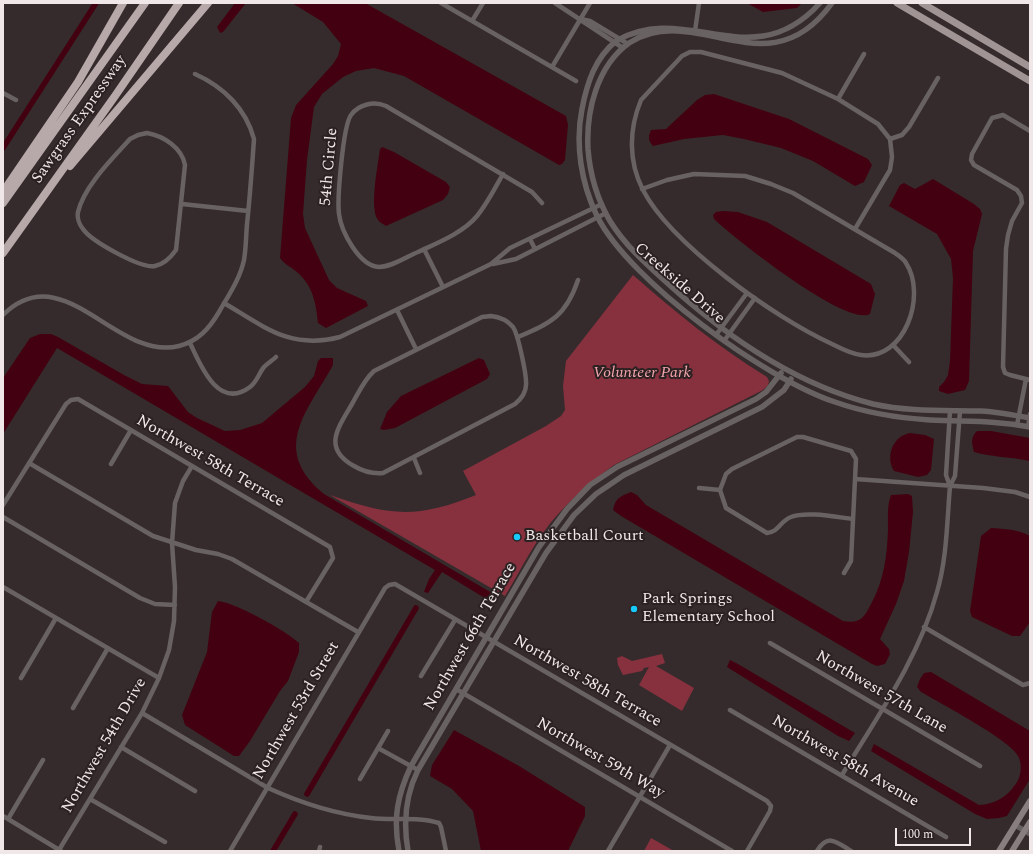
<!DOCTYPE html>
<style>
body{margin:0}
#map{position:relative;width:1033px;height:854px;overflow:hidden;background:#362b2c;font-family:Spectral,serif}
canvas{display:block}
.frame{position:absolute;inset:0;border:4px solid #f0e8e8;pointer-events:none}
.scale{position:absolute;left:895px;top:828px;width:76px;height:18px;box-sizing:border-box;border:2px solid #f0e8e8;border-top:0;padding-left:5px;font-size:12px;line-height:14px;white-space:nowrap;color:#f0e8e8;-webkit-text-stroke:3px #2c2122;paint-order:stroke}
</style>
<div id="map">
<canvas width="1033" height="854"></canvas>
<div class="frame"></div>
<div class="scale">100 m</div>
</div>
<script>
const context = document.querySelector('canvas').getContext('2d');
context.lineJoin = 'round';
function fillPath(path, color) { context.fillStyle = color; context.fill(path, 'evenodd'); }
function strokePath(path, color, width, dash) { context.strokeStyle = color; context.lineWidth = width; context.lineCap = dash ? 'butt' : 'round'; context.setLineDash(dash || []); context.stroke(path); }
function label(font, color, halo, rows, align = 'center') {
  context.font = font + ' Spectral,serif'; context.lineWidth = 4; context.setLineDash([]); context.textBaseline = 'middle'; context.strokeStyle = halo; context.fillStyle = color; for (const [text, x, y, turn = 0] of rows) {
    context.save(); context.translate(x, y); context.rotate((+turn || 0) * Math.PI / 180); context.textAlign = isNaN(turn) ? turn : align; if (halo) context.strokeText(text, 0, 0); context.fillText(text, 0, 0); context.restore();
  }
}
const green = new Path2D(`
 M633,275c42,37 85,72 134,102l2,4 -1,4 -5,5 -149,75c-26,19 -52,41 -71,68 -14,19 -25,42 -38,63l-175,-101c59,21 87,24 146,0l-13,-24 83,-45 15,-10 4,-6 -2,-24 3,-25z
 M662,654l3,9 -9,3 38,22 -12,23 -43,-26 10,-18 -5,1 -2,3 -19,4 -5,-10 -1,-7 5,-2 10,5z
 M651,838l23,13h-30z`);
const water = new Path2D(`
 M235,3h11l-23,29 -3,1 -3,-6z
 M292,3h73l201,113 2,9 -3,35 -3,4 -3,1 -155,-89 -30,-8 -18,3 -13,6 -21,17 -8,13 -7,53 -4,54 2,14 24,52 8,8 29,13 2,5 -42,22 -8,-5c-2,-20 -5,-37 -21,-51 -6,-5 -13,-8 -17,-14l11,-140 5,-13 37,-41 5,-8 3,-12 -18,-22z
 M747,3h55l-5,5 -34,4z
 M714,94l75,25 79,40 4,6 -8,17 -9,4 -42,-25 -32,-13 -37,-9 -21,-4 -39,4 -31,7c-5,-6 -5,-9 -2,-16l15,-1 31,-29 8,-5z
 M382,147l12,5 52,30 4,5 -2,7 -5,6 -57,26c-2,-2 -6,-3 -8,-6 -9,-12 0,-55 2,-71z
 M933,179l41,25 6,5 2,5 -9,37 -4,130 -4,9 -17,4 -9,-3v-4l5,-5 4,-7 2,-14 3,-83 -2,-19 -14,-25 -48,-28 11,-21 4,-2 11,6z
 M723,211l15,1 29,10 104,62 4,10 -5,20c-24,13 -136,-76 -156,-95l-1,-4 3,-3z
 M40,334h11l7,3 66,38 18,9 26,2 20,26 9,6 28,13 15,-1 22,-7 43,-36 9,-11 4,-15 3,-3h12v7c-26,47 -63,84 -9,129l173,102 -4,7 -51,-31 -14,21 -4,-1 5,-13 6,-9 -378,-222 -54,86v-56l27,-40z
 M479,358l5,2 6,14 -3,5 -92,49 -11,2 -4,-1 7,-17 14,-16z
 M977,431h14l39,7v23c-19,-4 -38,-4 -56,-9 -2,-8 -4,-14 3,-21z
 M910,433l15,2 9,4 -3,31 -4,5 -9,2 -24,-6c-9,-15 -1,-35 16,-38z
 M631,492l6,3 9,10 197,116c17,3 21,-3 28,-17 13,-24 16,-48 17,-75 0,-11 -1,-24 3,-34l17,-1 4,2 1,16 -4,40 -5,29 -8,23 -16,35 9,10 1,5 -5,10 -8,2 -5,-2 -251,-148 -8,-6c2,-12 8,-14 18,-18z
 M991,528c13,1 27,1 39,8v86l-10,14h-8l-40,-19 -2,-6 11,-75z
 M218,601c18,2 67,29 81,42v9l-11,29 -8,10 -30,50 -11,15h-5l-49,-31 -3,-10 25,-63 5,-40z
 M730,660l8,4 117,69 -6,8 -11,-5 -111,-69z
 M931,672l99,59v48l-23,37 -8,2 -12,1 -12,-5 -104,-63 3,-7 105,61c15,-1 27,-7 36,-20 6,-7 8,-20 3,-29 -8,-16 -78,-53 -97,-64l-4,-5 3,-8 4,-6z
 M454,730l65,36 66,41v9l-17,35h-87l-8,-40 -21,-22 -22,-13 2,-11z`);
const canal = new Path2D(`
 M3,148l93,-145
 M307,794l109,-186
 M273,851l22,-37`);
const minor = new Path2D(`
 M441,3l135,78
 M555,3l68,45
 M581,19l9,2 38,23
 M472,21l11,-18
 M695,31l4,-28
 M552,67l38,-64
 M3,93l13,7
 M838,99l26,-45
 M1030,131l-27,-16 -11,3 -20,36 -1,6 3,5 43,25 4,6 1,7 -10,18 -4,14 -2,14 -3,118 2,6 5,2 20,5
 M147,133c17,3 35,15 38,32l-9,85c-5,7 -11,14 -21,16 -14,3 -64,-25 -72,-37 -4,-5 -6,-12 -5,-17 6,-26 35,-54 52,-73l8,-4z
 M890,139l12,-4 7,-8 29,-49
 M503,174c-8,14 -16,30 -26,42 -14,17 -40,27 -59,36 -12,5 -26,15 -39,15 -20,-1 -38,-36 -40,-53 -2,-15 4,-88 12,-99 8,-11 23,-14 35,-9l146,86 10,11
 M642,189l25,-9 27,-6 51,2 26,8 22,9 102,60c4,3 9,6 11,10 21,32 -1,98 -45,92 -10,-1 -21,-7 -31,-12 -55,-25 -159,-99 -187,-153 -15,-29 -14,-61 -2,-90l41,-44 8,-4h11l81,21 56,26 40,25 12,15 2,18 -2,13 -35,59
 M182,204l66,7
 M530,239l5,10
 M424,249l19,38
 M493,264l23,-5 90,-46
 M224,303c41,24 66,47 116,34l151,-73 19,-16 92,-44
 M397,310l19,39
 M3,315c61,-60 113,47 176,31 19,-5 30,-17 40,-34 9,-16 21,-33 25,-52 2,-11 2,-24 3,-36 3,-28 5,-56 7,-85 -8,-30 -30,-52 -59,-65
 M491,316c9,1 16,4 22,11 5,7 14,49 13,58 0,8 -5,14 -11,19l-132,69c-11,1 -19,-1 -29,-7 -32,-18 -16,-38 -2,-62 7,-12 12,-24 22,-33l108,-54z
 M716,335l31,-42
 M518,337c33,-14 48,-21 60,-57
 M724,341l31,-43
 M190,343c10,21 28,68 60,44 7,-5 9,-14 14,-20 4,-4 9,-7 12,-10
 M894,346l15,16
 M1017,425l9,-46
 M1028,427l2,-13
 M414,458l6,15
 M29,463l124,73 43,14 22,4 14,5 126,73
 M111,464l20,-34
 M855,479l128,9 32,4 15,5
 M950,486l-4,-11 4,-64
 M699,488l21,2
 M3,505l63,-101 5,-4 7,-1 252,148 3,11 -27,44
 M3,517l137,81 15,6 20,1
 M844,573l7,-12 5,-102 -5,-8 -48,-14h-6l-65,32 -6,5 -6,16 6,18 41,25c12,-1 13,-12 24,-16 15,-6 45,0 62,2
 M3,587l156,91
 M924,627l99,58 7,-2
 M770,643l210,123
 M421,676l34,-56
 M21,678l35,-60
 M456,689l276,162
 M73,708l35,-60
 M730,710l216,127
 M142,713l126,75c33,15 66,26 103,30 22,3 47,-2 68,5l2,4 5,24
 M121,747l74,44
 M378,748l40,22
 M842,775c35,-58 77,-117 95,-183 10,-34 10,-71 13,-106l5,-10 5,-65
 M360,779l28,-48
 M90,799l75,43
 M3,816l58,35
 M8,819l35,-59
 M59,850l83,-137 17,-35 10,-28 5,-29 1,-34 -3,-44 3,-40 8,-22 9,-15
 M230,851l155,-263 4,-3 6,-1 372,217 4,5 -1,5 -23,40
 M319,851l1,-4
 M608,851l62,-106
 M817,851c11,-18 20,-9 34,0`);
const tertiary = new Path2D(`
 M820,3c-68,75 -133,-3 -204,38 -21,17 -29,42 -34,68 -7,35 -1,74 15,107 33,66 169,163 238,186 31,11 63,16 95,18 35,2 64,0 100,7
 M832,3c-64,89 -136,-3 -203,40 -32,23 -43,68 -41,106 2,25 9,50 22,72 14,23 35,42 55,60 59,54 129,103 208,123 36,8 71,6 108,7 16,1 33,4 49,7
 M1015,825l15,9
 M399,851c-6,-32 -2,-55 12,-85l128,-219 28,-38 23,-24 27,-18 139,-68 10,-7 15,-19
 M408,851c-5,-29 -3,-55 10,-81l128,-217 28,-38 22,-21 28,-19 138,-68 22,-17 7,-11`);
const secondary = new Path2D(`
 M999,851l31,-50
 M1012,851l18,-29`);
const primary = new Path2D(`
 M897,3l133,78
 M922,3l108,64`);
const motorway = new Path2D(`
 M70,166l138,-163
 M3,192l75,-110 45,-79
 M3,203l142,-200
 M3,253l112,-157 64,-93`);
const markers = [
 [517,537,4,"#17cafb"],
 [634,609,4,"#17cafb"]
];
const streetNames = [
 ["Sawgrass Expressway",80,120,-55],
 ["54th Circle",330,167,-85],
 ["Creekside Drive",679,284,41],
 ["Northwest 58th Terrace",210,462,30],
 ["Northwest 66th Terrace",471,637,-60],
 ["Northwest 58th Terrace",587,682,30],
 ["Northwest 57th Lane",881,693,30],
 ["Northwest 53rd Street",297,711,-60],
 ["Northwest 54th Drive",105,746,-60],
 ["Northwest 59th Way",600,759,30],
 ["Northwest 58th Avenue",845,762,30]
];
const parkNames = [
 ["Volunteer Park",642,374]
];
const poiNames = [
 ["Basketball Court",525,537],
 ["Park Springs",642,600],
 ["Elementary School",642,618]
];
fillPath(green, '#87313e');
fillPath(water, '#430010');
strokePath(canal, '#430010', 5.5);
strokePath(minor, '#686262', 4.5);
strokePath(tertiary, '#686262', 5.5);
strokePath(secondary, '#887e7f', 6);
strokePath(primary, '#a09495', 7);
strokePath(motorway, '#b7a8a9', 8);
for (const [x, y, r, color] of markers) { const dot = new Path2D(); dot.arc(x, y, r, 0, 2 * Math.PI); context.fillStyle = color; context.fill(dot); strokePath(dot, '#2c2122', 1.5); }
label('16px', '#f0e8e8', '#2c2122', streetNames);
label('italic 16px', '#f4a5ab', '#2c2122', parkNames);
label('16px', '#f0e8e8', '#2c2122', poiNames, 'left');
</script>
